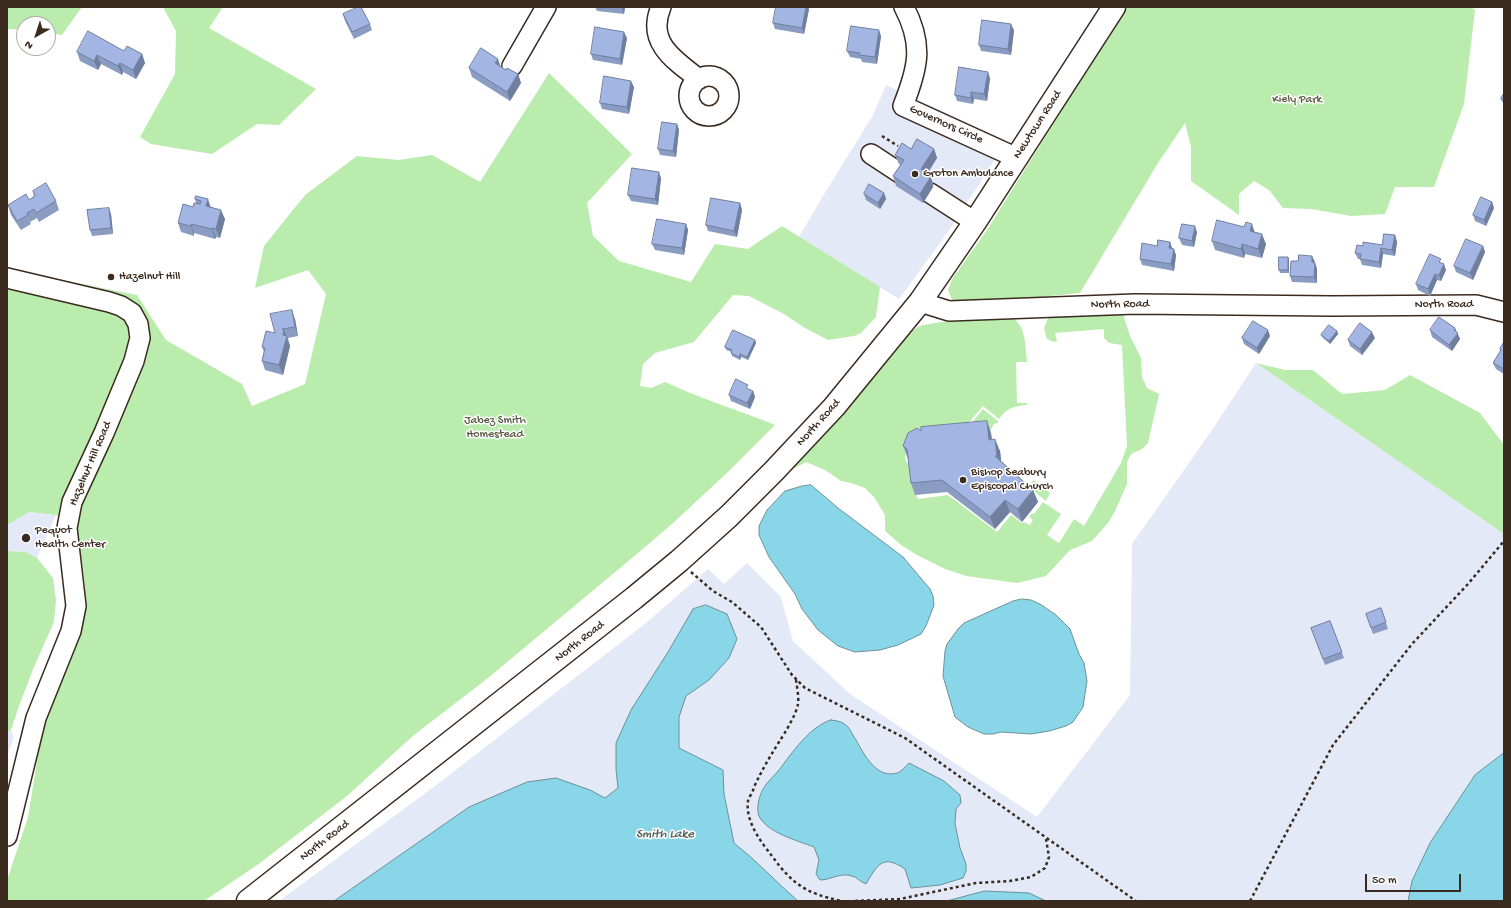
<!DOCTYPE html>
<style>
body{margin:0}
#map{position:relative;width:1511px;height:908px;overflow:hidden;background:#fff;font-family:"Gochi Hand",sans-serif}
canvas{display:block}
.frame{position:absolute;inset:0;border:8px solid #3b2a1e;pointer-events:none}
.north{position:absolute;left:16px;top:16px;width:40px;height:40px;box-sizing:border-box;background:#fff;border:1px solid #b1aaa5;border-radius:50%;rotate:219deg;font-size:11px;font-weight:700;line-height:16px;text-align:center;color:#3b2a1e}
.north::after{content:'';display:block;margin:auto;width:14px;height:18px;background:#3b2a1e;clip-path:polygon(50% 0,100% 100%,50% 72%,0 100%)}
.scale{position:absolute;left:1365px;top:874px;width:96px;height:18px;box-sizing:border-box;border:2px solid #3b2a1e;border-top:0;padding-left:5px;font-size:12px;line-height:14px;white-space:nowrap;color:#3b2a1e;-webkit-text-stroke:3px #fff;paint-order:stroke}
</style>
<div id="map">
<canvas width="1511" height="908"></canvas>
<div class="frame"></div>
<div class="north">N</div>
<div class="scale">50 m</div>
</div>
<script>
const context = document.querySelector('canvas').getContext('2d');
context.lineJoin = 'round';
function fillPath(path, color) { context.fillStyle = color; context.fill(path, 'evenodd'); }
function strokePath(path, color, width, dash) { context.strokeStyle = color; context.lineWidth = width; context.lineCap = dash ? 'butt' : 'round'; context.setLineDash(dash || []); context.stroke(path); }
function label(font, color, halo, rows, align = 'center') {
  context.font = font + ' "Gochi Hand",sans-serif'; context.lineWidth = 3; context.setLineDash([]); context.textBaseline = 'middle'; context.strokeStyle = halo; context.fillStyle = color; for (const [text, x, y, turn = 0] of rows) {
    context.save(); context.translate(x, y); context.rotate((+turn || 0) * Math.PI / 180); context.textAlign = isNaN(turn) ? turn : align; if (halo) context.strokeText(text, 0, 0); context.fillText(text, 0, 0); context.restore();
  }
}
const built = new Path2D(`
 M886,85l121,56 -57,88 -51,70 -100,-62 24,-41 50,-81z
 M1256,363l248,171v367h-1225l156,-115 211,-163 62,-54 16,15 23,-21 34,34 12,44 57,53 187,123 93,-122 2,-151 80,-114z
 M29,512l27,3 -19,43 -11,-6 -16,-1 -3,2v-28z
 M11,730l3,8 -5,12 -2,11v-29z`);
const green = new Path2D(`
 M8,7h74l-20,28 -14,-2v-9h-24v6l-16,-1z
 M163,7h60l-14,21 107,61 -37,36 -22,-1 -45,30 -61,-10 -11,-7 35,-63 1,-43z
 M1117,7h354l4,3 -11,94 -30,83h-39l-10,27 -34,2 -40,-7 -28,-1 -14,-18 -15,-9 -15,13v21l-48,-34v-34l-6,-24 -27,40 -78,130 -117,12 -10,-3 -5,-12 4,-11 35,-49 79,-126 -6,-5z
 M549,73l83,81 -45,49 6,33 26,25 72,21 24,-38 33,5 34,-23 98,61 -4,30 -15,16 -7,3 -26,4 -23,-12 -21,-14 -35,-18 -16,-1 -39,47 -39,11 -12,11 -3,22 11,2 14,-6c36,17 73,28 110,43l-46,46 -57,53 -34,29 -150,125 -74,57 -67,61 -87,67 -56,38h-197v-21l21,-63 14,-87 32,-82 12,-43 -2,-29 -6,-39 -22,-22 -27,-3 -22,13v-256l130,26 29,45 76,44 10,22 53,-22 21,-90 -18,-24 -53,18 9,-42 41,-51 52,-39 42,4 33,-5 48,27z
 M1103,313l20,1 7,22 11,22 1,19 5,11 12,6 -11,49 -6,6 -11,5 -4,8v22l-12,27 -7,12 -16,18 -22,9 -24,26 -29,7 -51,-7 -21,-7 -28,-14 -16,-10 -16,-14v-16l-11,-18 -9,-9 -14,-5 -10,-2 -16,-11 -19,-8 -17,9 57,-62 59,-71c5,-5 9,-9 15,-12 12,-4 80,-11 93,-8 13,9 12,27 14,42v2h-11l1,41h10v2c-12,1 -21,3 -28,14l-16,-13 -23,27 -54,19c-2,10 0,8 4,14 3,5 5,25 7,32l2,1 29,-4 49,37 14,-17 11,8 2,-1 6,3 3,-5 -4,-3 3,-4 2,1 9,-12 18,12 -14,21 12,8 15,-24 10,7 37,-63 6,-17 -5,-101 -13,-2 -5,-5v-9l-49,4 2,8 -3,1 -7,-3 -3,-11 4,-10 2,-1z
 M1256,363l29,7h28l29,24 43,-4 25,-15 70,38 24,32v89z
 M983,409l15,12v2l-4,1 -4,7 -28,4z
 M1033,480l11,8 6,5 -4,8 -17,-14z
 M9,551l17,1 11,6 16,20 3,22 -2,22 -20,45 -15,39 -8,24 -4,2v-179z`);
const water = new Path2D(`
 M811,485l27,23 65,49 27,32 3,7 1,9 -8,21 -5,8 -23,11 -18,5 -25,2 -17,-6 -20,-16 -16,-21 -7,-15 -26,-37 -10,-22v-9l8,-16 18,-19 17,-5z
 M1022,599l9,1 9,4 16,11 14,14 9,25 5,9 3,18 -4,26 -10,15 -7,4 -17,5 -18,3 -30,-2 -8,2h-9l-16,-7 -13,-10 -12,-41 2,-25 2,-7 11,-15 6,-6 49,-22z
 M706,605l21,9 10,25 -8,19 -20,22 -23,16 -7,21v31l44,22 1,24 10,49c23,18 42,39 64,58h-464l135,-94 58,-25 29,-4 34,12 15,8 13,-10 -2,-19v-26l15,-33 37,-58 25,-43z
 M831,720c6,1 10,1 15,5 5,4 6,10 10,15 8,14 20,39 41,33 4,-1 9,-7 12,-10l35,18 16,14 1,8 -5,6 -1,15 5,24 6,16v7l-3,7 -23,7 -29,3 -6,-19c-22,-15 -27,-5 -39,15 -6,-2 -9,-7 -14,-8 -12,-4 -21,4 -32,4l-4,-6 3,-14 -5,-13c-16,-6 -48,-15 -55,-31 -3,-8 0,-19 4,-27 4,-7 11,-13 16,-19 13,-17 31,-44 52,-50z
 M1504,753v148h-96l4,-20 18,-38 45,-68z
 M985,891l44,2 17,8h-99z`);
const path = new Path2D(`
 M882,136l16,10
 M691,572l22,19 19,11 29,25 31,48 13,13 100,50 231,163
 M796,680c1,7 3,17 2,24 -2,11 -13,29 -19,38 -10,16 -17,28 -25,45 -1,5 -5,10 -6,14 -3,20 13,41 24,55 21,29 34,37 69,45
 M855,901l45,-2 76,-16 34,-2 21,-4 14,-9 4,-11 -3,-18
 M1250,901l83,-156 79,-101 56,-60 36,-43`);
const minor = new Path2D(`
 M661,7c-15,35 13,53 38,72
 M904,7c20,38 14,61 -1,99l114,52
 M512,66l34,-59
 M689 96a20 20 0 1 1 40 0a20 20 0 1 1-40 0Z
 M871,154l32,21
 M930,193l45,29
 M7,278l102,24 12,4 11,7 6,11 2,14 -6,23 -30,72 -32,69 -5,26 9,78 -5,25 -35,87 -29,118
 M920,302l29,9 186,-7 198,2 143,-1 28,7`);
const major = new Path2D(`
 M248,901l386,-303 45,-37 50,-45 45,-45 60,-64 86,-105 55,-80 139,-215`);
const wall = new Path2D(`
 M595,7h30l-1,7 -27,-3z
 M809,9l-5,25 -29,-5 -2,-6z
 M343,14l27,10 2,6 -18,9 -9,-18z
 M1014,30l-3,25 -30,-4 -2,-6z
 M881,36l-4,28 -15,-2 -1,-3 -11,-2 -3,-6z
 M627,38l-5,27 -29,-5 -2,-6z
 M124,51l18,3 3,9 -9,16 -13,-7 -1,3 -21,-11 -3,6 -18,-9 -3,-9z
 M500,66l6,4 12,4 3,9 -11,18 -38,-24 -3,-9z
 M990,78l-3,23 -13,-2 -1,5 -16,-3 -2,-6z
 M634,87l-5,27 -27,-5 -2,-6z
 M1504,93v12l-3,-6z
 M677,124l2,6 -3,27 -16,-2 -2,-6z
 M911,149h23l3,9 -9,15 2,2 3,9v3l-10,16 -27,-17 -3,-10 8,-11 -2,-1 -4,-9z
 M661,178l-3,27 -27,-4 -3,-6z
 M33,191l23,10 3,9 -20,12 -2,-4 -7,4 1,2 -10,6 -10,-15 -3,-10 21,-5 5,-4z
 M884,193l2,6 -6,10 -14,-9 -2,-6z
 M196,196l15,11 14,12 -5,19 -4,-1 -1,2 -21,-6v3l-13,-4 -3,-9 18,-20 -1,-4z
 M1492,202l2,6 -8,18 -11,-5 -2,-6z
 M740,203l2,7 -5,27 -29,-6 -2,-6z
 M111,214l2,20 -21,2 -2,-6z
 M686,224l2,6 -4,25 -29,-5 -3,-6z
 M1197,232l-3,15 -12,-2 -3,-7z
 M1255,233l11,11 -4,14 -17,-4 -1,4 -29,-8 -3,-9z
 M1395,235l2,7 -2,14 -12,-2 -2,14 -19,-3 -2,-6h-2l-3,-6 27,-8z
 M1170,242l2,6 4,7 -2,16 -32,-6 -2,-6 17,-13z
 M1483,246l2,6 -12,28 -17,-8 -2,-6z
 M1288,257l1,3v13h-9l-1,-3z
 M1315,263l2,6v14l-25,-1 -2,-6z
 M1442,263l4,7 -5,11 -4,-1 -7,16 -12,-6 -2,-6z
 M295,319l3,17 -10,2 2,8 -7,29 -18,-5 -3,-9 2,-9 -2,-5 13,-14z
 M1430,330l27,2 3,7 -8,12 -20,-14z
 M1337,331l1,3 -8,10 -7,-6 -2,-3z
 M1270,336l-11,18 -15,-10 -2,-6z
 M1375,338l-13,17 -12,-9 -2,-6z
 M755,340l1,3 -8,17 -7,-3 -1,3 -8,-4 -1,-3 1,-1 -6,-2 -1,-3z
 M1504,342v32l-8,-5 -3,-6 7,-12v-2z
 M750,390l3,1 2,6 -5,12 -19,-8 -2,-6z
 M921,431l70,2 1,7 8,11 1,10 32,29 5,12 -16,20 -12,-10 -15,17 -48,-37 -32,3 -4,-12 -3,-24 -5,-13z
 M1381,608l7,21 -15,5 -7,-20z
 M1330,621l14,37 -19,7 -14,-37z`);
const shadedWall = new Path2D(`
 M622,7h3l-1,7 -2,-6z
 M806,7h2l1,2 -5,25 -2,-6z
 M1011,24l3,6 -3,25 -3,-6z
 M879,30l2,6 -4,28 -2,-7z
 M624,32l3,6 -5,27 -2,-6z
 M142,54l3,9 -9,16 -3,-9z
 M97,55l4,9 -3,6 -4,-9z
 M498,59l3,9 -6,-5z
 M120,63l3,9 -1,3 -4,-9z
 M988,72l2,6 -3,23 -3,-7z
 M518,74l3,9 -11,18 -3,-9z
 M631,81l3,6 -5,27 -2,-7z
 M971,92l3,7 -1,5 -2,-6z
 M677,124l2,6 -3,27 -3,-6z
 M934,149l3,9 -13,20 -3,-9z
 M659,172l2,6 -3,27 -3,-6z
 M930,175l3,9v3l-10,16 -3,-9z
 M884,193l2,6 -6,10 -2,-6z
 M208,199l3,9 -5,-2z
 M1492,202l2,6 -8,18 -2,-6z
 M740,203l2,7 -5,27 -3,-6z
 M109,208l2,6 2,20 -2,-6z
 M221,210l4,9 -5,19 -4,-9z
 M191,224l3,9v3l-3,-10z
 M686,224l2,6 -4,25 -2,-7z
 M1252,224l3,9 -5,-2z
 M1195,226l2,6 -3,15 -2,-6z
 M212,228l4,9 -1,2 -3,-10z
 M1262,234l4,10 -4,14 -4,-9z
 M1395,235l2,7 -2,14 -3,-6z
 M1170,242l2,6h-3z
 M1242,244l3,10 -1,4 -3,-9z
 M1483,246l2,6 -12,28 -3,-7z
 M1381,248l2,6 -2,14 -2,-6z
 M1174,249l2,6 -2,16 -3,-7z
 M1312,256l3,6h-3z
 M1288,257l1,3v13l-1,-3z
 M1315,263l2,6v14l-3,-6z
 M1444,264l2,6 -5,11 -2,-6z
 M1435,274l2,6 -7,16 -2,-7z
 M292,310l3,9 3,17 -3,-9z
 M1455,328l5,11 -8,12 -3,-6 5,-15z
 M284,330l6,16 -7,29 -4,-10z
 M1268,330l2,6 -11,18 -2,-6z
 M1337,331l1,3 -8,10 -1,-3z
 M1372,332l3,6 -13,17 -2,-6z
 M755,340l1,3 -8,17 -1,-3z
 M740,354l1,3 -1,3 -1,-3z
 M753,391l2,6 -5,12 -3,-6z
 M987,421l4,12 2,19 -4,-12z
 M995,439l5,12 2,17 -5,-12z
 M1033,490l5,12 -16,20 -4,-13z
 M1005,500l5,12 -15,17 -5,-12z`);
const building = new Path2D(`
 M358,7h3l9,17 -18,8 -9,-18z
 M776,7h30l-4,21 -29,-5z
 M982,20l29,4 -3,25 -29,-4z
 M851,26l28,4 -4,27 -16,-2 1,-2 -13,-2z
 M595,27l29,5 -4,27 -29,-5z
 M88,31l36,20 3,-5 15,8 -9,16 -13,-7 -2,3 -21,-11 -3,6 -17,-9z
 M481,48l17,11 -3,4 11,7 1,-2 11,6 -11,18 -38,-24z
 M959,67l29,5 -4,22 -13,-2v6l-16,-3z
 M604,76l27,5 -4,26 -27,-4z
 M1504,93v7l-3,-1z
 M662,122l15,2 -4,27 -15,-2z
 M917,139l17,10 -13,20 9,6 -1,2 1,1 -10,16 -27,-18 11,-16 -9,-5 7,-12 9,6z
 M632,168l27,4 -4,27 -27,-4z
 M46,183l10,18 -20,12 -2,-4 -7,4 1,2 -11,6 -9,-16 18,-11 3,6 6,-4 -2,-5z
 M869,184l15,9 -6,10 -14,-9z
 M196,196l12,3 -2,7 15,4 -5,19 -4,-1v1l-21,-5v2l-13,-3 5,-19 10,3 1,-4 6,1 1,-3 -6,-2z
 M1481,197l11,5 -8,18 -11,-5z
 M711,198l29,5 -6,28 -28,-6z
 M109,208l2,20 -21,2 -3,-20z
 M657,219l29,5 -4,24 -30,-4z
 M1217,220l27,7 2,-5 6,2 -2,7 12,3 -4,15 -16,-5 -1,5 -29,-8z
 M1182,224l13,2 -3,15 -13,-3z
 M1384,234l11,1 -3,15 -11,-2 -2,14 -19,-3 1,-5 -6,-1 2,-8 6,1v-4l19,3z
 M1466,239l17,7 -13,27 -16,-7z
 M1158,240l12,2 -1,6 5,1 -3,15 -31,-5 2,-16 15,3z
 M1430,254l11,5 -2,3 5,2 -5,11 -4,-1 -7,15 -12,-5z
 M1299,255l13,1v6l3,1 -1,14 -24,-1 1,-15h7z
 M1279,257h9v13h-9z
 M292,310l3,17 -13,2 2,1 -1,5 4,1 -8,29 -17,-4 3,-13 -3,-1 4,-16 9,2 -5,-19z
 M1439,317l16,11 -1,2 4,3 -9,12 -19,-15z
 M1253,321l15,9 -11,18 -15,-10z
 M1360,323l12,9 -12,17 -12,-9z
 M1329,325l8,6 -8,10 -8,-6z
 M733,330l22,10 -8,17 -7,-3 -1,3 -8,-4 1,-3 -7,-3z
 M1504,342v27l-11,-6 8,-13 -1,-1z
 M736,379l12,6 -2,3 7,3 -6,12 -18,-8z
 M987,421l2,19 6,-1 2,17h-2l38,34 -15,19 -13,-9 -15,17 -48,-37 -31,3 -4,-34 -4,-3 5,-13 9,-5 4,3v-4z
 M1381,608l5,14 -15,6 -5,-14z
 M1330,621l12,31 -19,7 -12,-31z`);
const markers = [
 [915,174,4,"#3b2a1e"],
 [111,277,4,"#3b2a1e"],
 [963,480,4,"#3b2a1e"],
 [26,538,5,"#3b2a1e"]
];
const parkNames = [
 ["Kiely Park",1297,100],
 ["Jabez Smith",495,421],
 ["Homestead",495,435]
];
const streetNames = [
 ["Governors Circle",946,125,24],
 ["Newtown Road",1038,125,-57],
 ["North Road",1120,305,-1],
 ["North Road",1444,305],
 ["North Road",819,423,-48],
 ["Hazelnut Hill Road",91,464,-67],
 ["North Road",580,642,-38],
 ["North Road",325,841,-38]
];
const poiNames = [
 ["Groton Ambulance",923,174],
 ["Hazelnut Hill",119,277],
 ["Bishop Seabury",971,473],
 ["Episcopal Church",971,487],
 ["Pequot",35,531],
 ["Health Center",35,545]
];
const waterNames = [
 ["Smith Lake",665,835]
];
fillPath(built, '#e3e9f7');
fillPath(green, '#baecad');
fillPath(water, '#8ad6e9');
strokePath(water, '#6a9198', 1);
strokePath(minor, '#3b2a1e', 22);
strokePath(major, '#3b2a1e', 25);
strokePath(path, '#3b2a1e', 2.5, [3, 3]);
strokePath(minor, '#fff', 19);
strokePath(major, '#fff', 22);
fillPath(wall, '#8b9cc3');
fillPath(shadedWall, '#717f9f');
fillPath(building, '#a2b5e3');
strokePath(building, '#717f9f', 1);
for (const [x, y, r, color] of markers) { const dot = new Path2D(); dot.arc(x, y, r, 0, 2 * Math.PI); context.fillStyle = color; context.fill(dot); strokePath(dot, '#fff', 1.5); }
label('12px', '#5b5a42', '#fff', parkNames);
label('12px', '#3b2a1e', '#fff', streetNames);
label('12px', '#3b2a1e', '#fff', poiNames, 'left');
label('italic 13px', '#535e5b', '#fff', waterNames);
</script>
